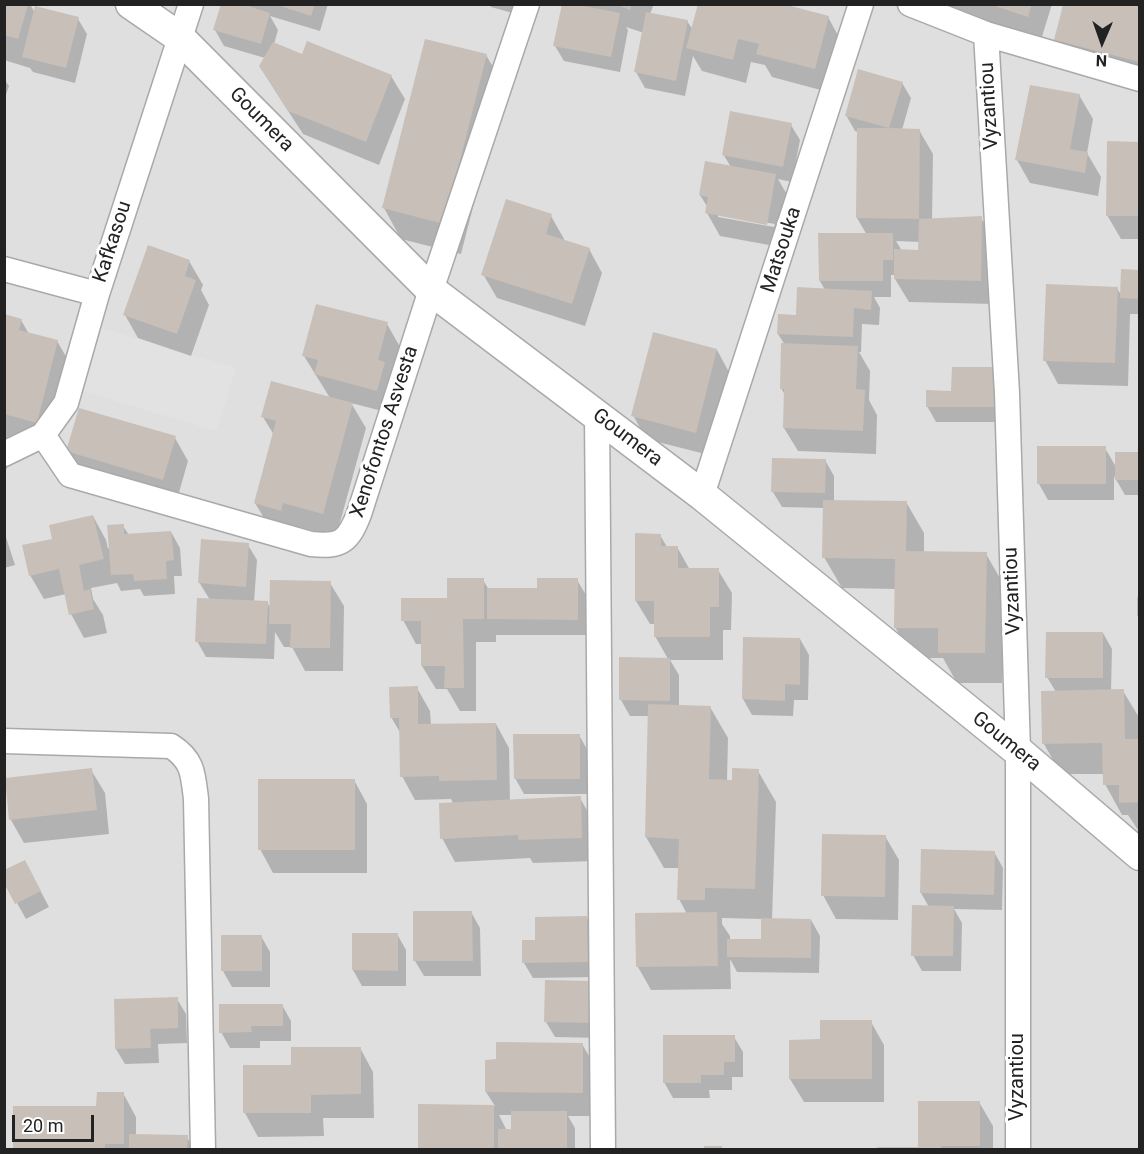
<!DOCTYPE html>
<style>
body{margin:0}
#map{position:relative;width:1144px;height:1154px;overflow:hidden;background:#f2efe9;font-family:Roboto,sans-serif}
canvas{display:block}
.frame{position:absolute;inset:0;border:6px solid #222;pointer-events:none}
.north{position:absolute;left:1072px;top:12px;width:60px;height:60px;-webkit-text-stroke:4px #fff;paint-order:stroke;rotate:182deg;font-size:16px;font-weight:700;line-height:24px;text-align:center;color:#222}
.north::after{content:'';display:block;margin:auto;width:21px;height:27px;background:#222;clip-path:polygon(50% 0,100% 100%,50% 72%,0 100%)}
.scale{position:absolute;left:12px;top:1115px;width:82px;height:27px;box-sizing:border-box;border:3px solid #222;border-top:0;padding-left:8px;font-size:18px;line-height:21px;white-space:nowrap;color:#222;-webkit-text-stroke:4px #fff;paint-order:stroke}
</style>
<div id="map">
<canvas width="1144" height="1154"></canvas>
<div class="frame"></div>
<div class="north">N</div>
<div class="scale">20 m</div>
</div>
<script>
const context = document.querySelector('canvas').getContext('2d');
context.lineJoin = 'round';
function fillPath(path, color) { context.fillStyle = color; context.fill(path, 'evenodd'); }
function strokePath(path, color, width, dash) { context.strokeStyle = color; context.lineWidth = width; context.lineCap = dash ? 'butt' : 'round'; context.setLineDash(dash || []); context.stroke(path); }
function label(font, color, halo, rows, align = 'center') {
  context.font = font + ' Roboto,sans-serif'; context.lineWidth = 6; context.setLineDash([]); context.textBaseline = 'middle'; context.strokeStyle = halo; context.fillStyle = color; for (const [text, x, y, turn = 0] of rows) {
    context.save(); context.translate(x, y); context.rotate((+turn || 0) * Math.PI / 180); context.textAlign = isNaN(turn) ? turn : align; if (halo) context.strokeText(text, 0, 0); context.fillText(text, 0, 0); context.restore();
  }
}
const residential = new Path2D(`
 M5,5h1134v1144h-1134z`);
const parking = new Path2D(`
 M101,328l135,40 -19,63 -135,-40z`);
const shadow = new Path2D(`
 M4,4h26l5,9 43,6 9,15 -12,49 -42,-11 -3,-4 -26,-8z
 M248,4h80l-8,27 -50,-15 8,14 -4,14 29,12 88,20 14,23 -26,66 -76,-31 -29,-45 -9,-31 -41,-12 -9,-16 36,-21z
 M490,4h44l-3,14 -40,-11z
 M579,4h75l-4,10 37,7 6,9 135,-13 13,24 -13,51 -56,-15 -7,-12 -14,-3 -5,21 -44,-12 -9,-15 -8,40 -40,-8 -9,-16 8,-39 -18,-6 2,3 -8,42 -56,-11 -9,-15 27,-40z
 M917,4h135l-11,36z
 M1065,4h75v77l-71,-18 -13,-23z
 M486,55l18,31 -43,168 -60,-15 -17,-31z
 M4,79l5,7 -5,14z
 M902,83l9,15 -9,32h17l14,24 -1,66 49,-2 14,23 -1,63 -85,-2 -14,-23v-4h-4v22h-17l6,11 -1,17 -17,-1 -1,28h-2l11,19 -1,29 8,15 -1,39 -78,-3 -14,-23 1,-33 -4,-7 4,-43 -7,-11 47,-44 -5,-9 47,-46 -10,-17 1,-86 -3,-1 -9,-16zM896,241l24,1v9h-18z
 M1079,95l14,24 -6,34 14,24 -3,19 -68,-13 -13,-23z
 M791,125l9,15 -8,42 -14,-3 11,19 -9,49 -60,-11 -13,-23 1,-5 -8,-13 31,-28 -8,-13zM718,214l57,10 -1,3 -56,-10z
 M1140,143v96h-19l-14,-24z
 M551,216l13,23v2l25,8 13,24 -17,53 -88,-28 -14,-24z
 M189,261l14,24 -2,5 8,15 -18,51 -53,-18 -13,-23z
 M1140,271v43h-10l-2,72 -70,-2 -13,-24 72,-72 5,9z
 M4,316l17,4 8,14 28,7 18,31 -21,81 -32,-9 -18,29z
 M387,324l13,23 -10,66 -39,-10 15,25 -30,109 -40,-11 -2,7 -25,-7 -14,-23 19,-68 -11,-18 67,-19 -26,-42z
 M717,350l13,24 -21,81 -63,-16 -13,-24z
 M994,369l8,53h-66l-9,-16z
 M175,438l13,23 -12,42 -95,-28 -14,-24z
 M1105,448l11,19 24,-14v42h-15l-11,-19v24h-66l-9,-16z
 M825,460l9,16v25l72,1 18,31v20l62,1 18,31 -2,98h-45l-14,-25h-30l-18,-31 1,-38 -54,-1 -18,-31v-49l-42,-1 -9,-15z
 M93,516l13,24 2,9 15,-23 6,9 42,-3 9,16 2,28h-8l1,18 -31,2 -4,-7 -19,2 -4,-8 -26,5 2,11 10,16 4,18 -23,5 -13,-24 -5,-20 -22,5 -14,-24 24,-35z
 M4,531l11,34 -11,3z
 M660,535l7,12h10l13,23h28l14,23 -1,37h-8v30h-53l9,15v31l31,1 18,31 -1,43h7l24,-10 18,31 -4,117 39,1 9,16 -1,37 -82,-1 -7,-13 1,30 -80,1 -13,-23 49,-53 -8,-15 1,-31h-16l-18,-31 4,-121h-20l-9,-16 47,-41 -13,-23v-12h-5l-14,-23zM722,918l41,1 -1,22h-32v-5l-8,-12z
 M248,545l9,15 -3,42h13l4,7 59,-26 14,23 -1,65h-38l-13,-24h-8l-9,-15 -1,27 -68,-2 -9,-16 13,-41 -11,-18z
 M483,580l6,10h50l38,-10 9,15v40h-90v7h-20v69h-16l-13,-22h-11l-14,-23v-22h-6l-13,-24 45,-21z
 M1103,633l9,16 -1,42h12l17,28v114l-12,-18h-6l-17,-31 -1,-10h-43l-17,-30 12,-52 -9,-15z
 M744,638l56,1 9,16 -1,45h-14l-1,16 -41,-1 -9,-16z
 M417,688l13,23 1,14 65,-1 13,24 1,53 70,-3 13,23 2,40 -62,2 -3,-5 -75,4 -13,-24 11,-35 -2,-4 -36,1 -13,-24 -1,-42 -10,-17z
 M579,735l9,16v43h-64l-9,-16z
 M91,770l14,23 4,41 -85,9 -13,-23 -5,-41z
 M354,780l13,24v69h-94l-13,-24z
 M885,836l14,24 -1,60 -62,-1 -13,-24z
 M994,852l9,16 -1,42 -48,-1 8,14 -1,48h-39l-9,-16 16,-48 -8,-14z
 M33,877l16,30 -23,12 -22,-39z
 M471,912l9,16 1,48h-57l-9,-15z
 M587,918l9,15v44l-63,1 -9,-15 13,-22z
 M397,934l9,16v36h-44l-9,-16z
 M261,936l9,16v35h-38l-9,-16z
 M592,983l8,55 -45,-1 -9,-15z
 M177,999l9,15 1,29 -29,1 1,19 -34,1 -9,-15z
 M282,1005l9,16v20h-31v7h-30l-9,-16z
 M871,1022l13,23v57h-80l-14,-23v-38h31z
 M734,1037l9,15v25h-11v13h-23l1,8h-37l-9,-16z
 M582,1044l14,24v48h-28l7,12v22h-155v-44h75l-9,-14zM499,1115h14v16h-6z
 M360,1048l13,24 1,46h-51l1,18 -66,1 -13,-24 -1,-46h48z
 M123,1093l13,24v19l51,1 7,13h-179z
 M979,1102l14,24v24h-114l41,-1z`);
const building = new Path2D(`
 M221,4h21l28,9 -9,31 -48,-14z
 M274,4h41l-4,12z
 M562,4h12l46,9 -9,44 -58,-11z
 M615,4h17l-2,6z
 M698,4h85l46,12 -14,53 -59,-15 3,-10 -21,-5 -5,21 -47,-12z
 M989,4h43l-4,13z
 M4,5h24l-10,34 -14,-4z
 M1063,5h77v57l-86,-22z
 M35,6l44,11 -13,51 -44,-11z
 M646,12l42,8 -12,61 -42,-9z
 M425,39l62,15 -43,170 -62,-16z
 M307,41l85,34 -26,67 -78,-31 -29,-45 14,-24 29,12z
 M858,69l45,13 -14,46 31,1 -1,90 -63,-1 1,-90h32l-44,-12z
 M1030,85l50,9 -10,55 18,3 -3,21 -70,-13z
 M730,111l62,12 -9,44 -61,-12z
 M1107,141l33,1v74h-34z
 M705,161l71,13 -9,51 -62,-12 3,-16 -9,-2z
 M506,199l46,15 -6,20 44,14 -18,56 -91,-29z
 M982,216l-1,65 -87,-2v-30l24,1 1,-31z
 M818,233h75v27h-10v21h-64z
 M148,245l42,15 -5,16 11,4 -19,54 -54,-19z
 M1121,269l19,1v29l-20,-1z
 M1046,284l72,3 -3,76 -72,-2z
 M797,287l75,4 -1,19 -17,-2 -1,29 -76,-3 1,-20 18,1z
 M316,304l72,18 -10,38 7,2 -8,29 -63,-17 4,-14 -16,-4z
 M4,314l18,5 -3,11 39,10 -21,83 -33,-9z
 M653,332l64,17 -21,84 -65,-17z
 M781,343l77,3 -2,43 9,1 -2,41 -80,-3 1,-39h-4z
 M952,367h43l-1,40h-68v-17l25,1z
 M271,381l82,22 -30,111 -40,-11 -2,8 -27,-8 22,-82 -15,-4z
 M79,408l97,28 -13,44 -97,-29z
 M1037,446h69v38h-69z
 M1115,452h25v28h-25z
 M772,458l54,1 -1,34 -54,-1z
 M823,500l84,1 -1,50 81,1 -2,101h-47v-25h-44l1,-69 -73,-1z
 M93,515l11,44 -25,6 5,26 6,-2 4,20 -25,6 -10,-46 -30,7 -7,-31 30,-6 -3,-14z
 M124,524v10l47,-3 3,29 -8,1 1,18 -33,2 -1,-7 -22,1 -4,-50z
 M635,533l26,1v12h17v22h41v39h-9v30h-56v-36h-19z
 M201,539l48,4 -3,44 -48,-4z
 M447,578h37v41h-21l1,69h-20l1,-22h-24v-45h-20v-23h46z
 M537,578h41v42l-91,-1v-31h50z
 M270,580l61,1 -1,67h-40l1,-24h-22z
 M1137,597h3v19h-3z
 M197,598l71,3 -2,43 -71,-2z
 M1046,632h57v46h-58z
 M743,637l57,1v47l-15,-1v17l-43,-2z
 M619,657l51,1v43l-51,-1z
 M418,686v38l78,-1 1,57 -58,1v-5l-39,1 -1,-59h-9l-1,-31z
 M1124,689l1,50h15v63l-21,1v-18h-16l-1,-42 -60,1 -1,-53z
 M648,704l63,2 -2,73 23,1v-12l27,1 -4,120 -50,-1v12h-28l2,-61 -34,-2z
 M513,734h67v45h-66z
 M92,768l5,42 -88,10 -4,-42z
 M258,779h97v71h-97z
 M581,796l1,42 -64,2v-5l-78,4 -1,-36z
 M822,834l64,1 -1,62 -64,-1z
 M921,849l74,2 -1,44 -74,-2z
 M25,860l16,31 -26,13 -11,-21v-13z
 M912,905l42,1 -1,50h-42z
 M413,911h59l1,50h-60z
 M717,912l1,54 -82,1 -1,-54z
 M587,916l1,46 -66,1v-23h13v-23z
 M761,918l50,1v39l-84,-1v-18h34z
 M352,933h46v38l-46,-1z
 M221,935h41v36h-41z
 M545,980l48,1 -1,42 -48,-1z
 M178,997v31l-28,1 1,19 -36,1 -1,-50z
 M219,1004h64v22h-32l1,6 -33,1z
 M820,1020h52v59h-83v-39l31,-1z
 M663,1035h72v27h-11v13h-23v8h-38z
 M496,1042l87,1v50l-98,-1v-32l11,-1z
 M291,1047h70v47l-50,1v18h-68v-48h48z
 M97,1092h27v52h-19v6h-92v-44h83z
 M918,1101h62v45h-39v4h-64v-3h41z
 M418,1104l76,1v45h-76z
 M511,1111h56v39h-69v-21h13z
 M129,1134l59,1 -1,15h-58z
 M704,1146h18v4h-18z`);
const minor = new Path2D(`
 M910,4l76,30 154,45
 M986,34l21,359 11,358v399
 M4,269l93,25
 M597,415l6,735
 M43,435l27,40 241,69c30,3 37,-2 48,-30l72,-224 96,-286
 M4,454l39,-19 23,-32 31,-109 94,-290
 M702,495l159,-491
 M4,741l167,5c22,14 22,28 25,53l7,351`);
const tertiary = new Path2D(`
 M131,4l48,33 252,253 271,205 316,256 122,104`);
const streetNames = [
 ["Vyzantiou",990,106,-93],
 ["Goumera",261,120,45],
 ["Kafkasou",113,242,-72],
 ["Matsouka",782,250,-72],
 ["Xenofontos Asvesta",385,432,-72],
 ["Goumera",627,438,37],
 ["Vyzantiou",1013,591,-92],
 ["Goumera",1006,742,39],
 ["Vyzantiou",1018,1077,-90]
];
fillPath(residential, '#e0dfdf');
fillPath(parking, '#e2e2e2');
fillPath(shadow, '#0003');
fillPath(building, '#c7bfb8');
strokePath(minor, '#a9a9a9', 27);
strokePath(tertiary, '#a9a9a9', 33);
strokePath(minor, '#fff', 24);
strokePath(tertiary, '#fff', 30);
label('20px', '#222', '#fff', streetNames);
</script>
